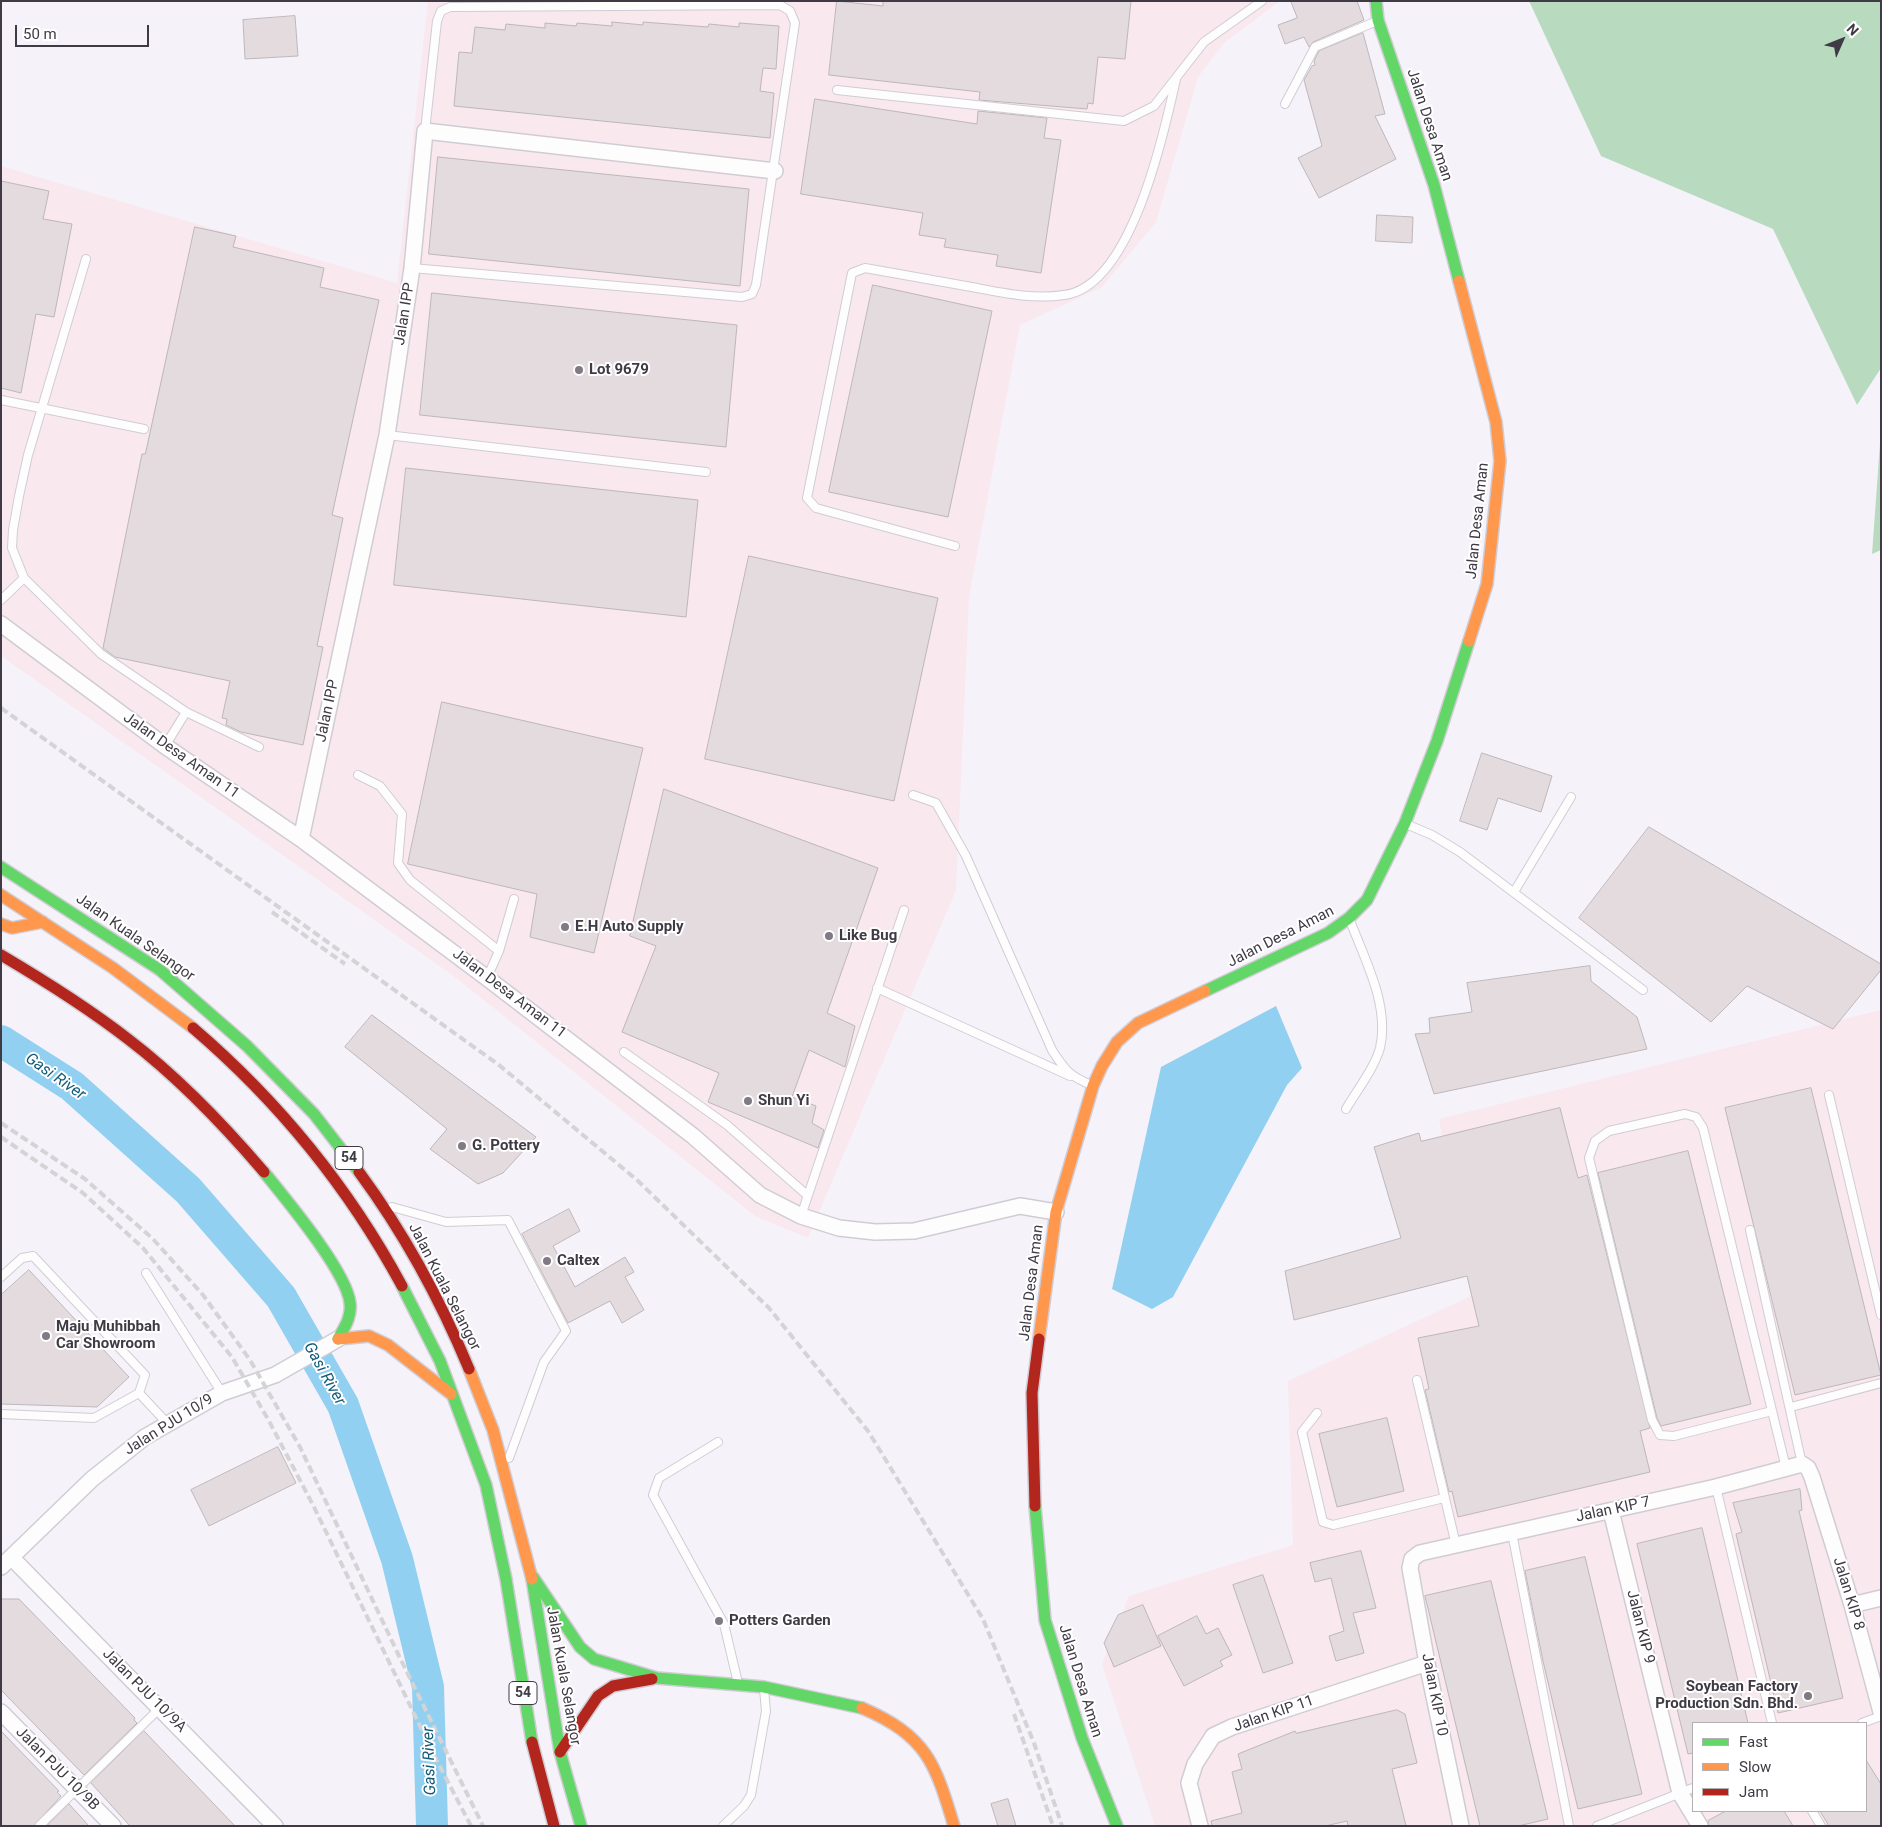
<!DOCTYPE html>
<style>
body{margin:0}
#map{position:relative;width:1882px;height:1827px;overflow:hidden;background:#f6f2fa;font-family:Roboto,sans-serif}
canvas{display:block}
.frame{position:absolute;inset:0;border:2px solid #3f3a44;pointer-events:none}
.legend{position:absolute;left:1692px;top:1722px;width:175px;height:90px;box-sizing:border-box;background:#fff;border:1px solid #b2b0b4;margin:0;padding:6px 9px;list-style:none;font-size:15px;color:#3f3a44}
.legend li{display:flex;align-items:center;gap:10px;height:25px}
.legend b{width:25px;border:1px solid #b2b0b4}
.north{position:absolute;left:1817px;top:15px;width:50px;height:50px;-webkit-text-stroke:4px #fff;paint-order:stroke;rotate:46deg;font-size:14px;font-weight:700;line-height:20px;text-align:center;color:#3f3a44}
.north::after{content:'';display:block;margin:auto;width:18px;height:22px;background:#3f3a44;clip-path:polygon(50% 0,100% 100%,50% 72%,0 100%)}
.scale{position:absolute;left:15px;top:25px;width:134px;height:22px;box-sizing:border-box;border:2px solid #3f3a44;border-top:0;padding-left:6px;font-size:15px;line-height:18px;white-space:nowrap;color:#3f3a44;-webkit-text-stroke:4px #fff;paint-order:stroke}
</style>
<div id="map">
<canvas width="1882" height="1827"></canvas>
<div class="frame"></div>
<ul class="legend">
<li><b style="height:6px;background:#63d668"></b>Fast</li>
<li><b style="height:6px;background:#ff974d"></b>Slow</li>
<li><b style="height:6px;background:#b3261e"></b>Jam</li>
</ul>
<div class="north">N</div>
<div class="scale">50 m</div>
</div>
<script>
const context = document.querySelector('canvas').getContext('2d');
context.lineJoin = 'round';
function fillPath(path, color) { context.fillStyle = color; context.fill(path, 'evenodd'); }
function strokePath(path, color, width, dash) { context.strokeStyle = color; context.lineWidth = width; context.lineCap = dash ? 'butt' : 'round'; context.setLineDash(dash || []); context.stroke(path); }
function label(font, color, halo, rows, align = 'center') {
  context.font = font + ' Roboto,sans-serif'; context.lineWidth = 4; context.setLineDash([]); context.textBaseline = 'middle'; context.strokeStyle = halo; context.fillStyle = color; for (const [text, x, y, turn = 0] of rows) {
    context.save(); context.translate(x, y); context.rotate((+turn || 0) * Math.PI / 180); context.textAlign = isNaN(turn) ? turn : align; if (halo) context.strokeText(text, 0, 0); context.fillText(text, 0, 0); context.restore();
  }
}
const industrial = new Path2D(`
 M428,1h852l-56,42 -26,34 -42,145 -54,65 -82,38 -51,272 -13,293 -148,348 -53,-22 -304,-242 -450,-318v-490l396,117z
 M1881,1010v816h-726l-53,-162 27,-68 164,-51 -5,-164 183,-85 -32,-177zM1693,1723h173v88h-173z`);
const forest = new Path2D(`
 M1529,1h352v367l-24,37 -84,-176 -172,-73z
 M1881,430v120l-9,4z`);
const water = new Path2D(`
 M1276,1006l26,62 -15,17 -114,212 -21,12 -40,-20 49,-222z`);
const river = new Path2D(`
 M1,1041l71,45 116,104 93,107 62,108 54,154 31,128 4,139`);
const building = new Path2D(`
 M837,1l46,5v-5h248l-6,58 -27,-2 -5,47 -5,-1 -1,6 -108,-9 1,-8 -151,-17z
 M1291,1h66l7,19 -51,22 -4,5 -5,-10 -19,7 -7,-19 19,-7z
 M295,16l3,40 -53,3 -2,-39z
 M612,22l31,3v-3l65,5 1,-3 30,3v-4l40,3 -3,43 -13,-1 -3,23 14,2 -4,45 -316,-32 5,-54 13,1 3,-26 30,3 1,-6 39,4v-5l31,3 1,-3 35,3z
 M1363,33l22,81 -10,2 21,43 -77,39 -21,-40 24,-12 -18,-66 8,-14 3,-1 -1,-4 5,-10z
 M815,99l162,25 1,-13 69,7 -3,20 17,2 -20,133 -45,-7 2,-11 -54,-8 2,-8 -27,-4 4,-22 -122,-19z
 M438,157l311,32 -9,97 -311,-32z
 M1,181l48,10 -6,28 29,5 -18,93 -18,-3 -15,79 -20,-5z
 M1377,215l36,2 -1,26 -36,-2z
 M195,227l41,9 -3,11 91,21 -4,19 59,13 -47,215 11,3 -26,128 6,1 -20,98 -62,-13 -15,-7 1,-6 -5,-1 8,-37 -115,-24 -12,-9 39,-194h3z
 M873,285l119,26 -44,206 -119,-25z
 M432,293l305,32 -11,122 -306,-32z
 M406,468l292,32 -12,117 -292,-32z
 M749,556l189,42 -44,203 -189,-42z
 M442,702l201,46 -49,205 -64,-16 7,-43 -129,-30z
 M1482,753l70,23 -11,36 -43,-14 -11,32 -27,-9z
 M664,789l214,79 -51,145 28,13 -10,41 -36,-17 -17,47 24,9 -4,17 12,7 -6,18 -110,-46 11,-29 -97,-41 34,-86 -26,-10z
 M1649,827l232,137v6l-48,59 -86,-43 -36,36 -132,-104z
 M1590,966l1,15 46,36 10,32 -213,45 -19,-60 15,-1 -1,-15 43,-6 -5,-29z
 M372,1015l164,122 -33,36 -25,11 -48,-35 17,-20 -102,-82z
 M1811,1088l70,287 -86,20 -70,-287z
 M1560,1108l18,70 9,-3 63,253 -10,3 10,41 -192,45 -6,-26 -3,1 -24,-102 4,-1 -11,-51 61,-12 -12,-50 -173,44 -9,-49 116,-33 -27,-91 45,-14 2,8z
 M1688,1151l63,253 -90,22 -4,-8 -59,-245z
 M569,1209l11,22 -27,15 22,41 50,-30 9,15 -9,5 19,33 -22,13 -12,-22 -42,22 -46,-89z
 M29,1270l100,107 -32,30 -96,-3v-109z
 M1387,1418l17,73 -67,16 -18,-73z
 M278,1447l18,36 -87,43 -18,-36z
 M1800,1489l2,21 -3,1 44,187 -65,15 -42,-179 6,-2 -9,-29z
 M1702,1528l46,195h-55v30l-5,1 -51,-210z
 M1361,1551l15,57 -23,5 11,40 -28,8 -7,-25 15,-5 -13,-53 -16,4 -5,-19z
 M1585,1557l57,237 -64,15 -35,-148 -18,-90z
 M1263,1575l30,88 -30,10 -30,-88z
 M1491,1581l57,238 -30,7h-38l-55,-230z
 M1,1599h18l116,119 -1,2 3,3 -53,52 -83,-85z
 M1143,1605l18,41 -47,21 -10,-24 14,-28z
 M1197,1616l9,18 12,-6 14,27 -12,6 3,5 -39,20 -26,-50z
 M1397,1710l8,4 12,49 -25,6 14,57h-58l-1,-5 -22,5h-113l-1,-5 31,-8 -10,-41 10,-3 -4,-15 57,-23 1,2z
 M1,1731l58,60 -2,1 4,4 -27,30h-33z
 M144,1731l91,95h-105l-39,-43z
 M1866,1760l15,24v42h-52l-9,-15h46z
 M1008,1799l8,27h-18l-7,-22z
 M69,1804l20,22h-42z
 M1726,1811h58l9,15h-84l-1,-5z`);
const lane = new Path2D(`
 M837,90l287,31 30,-15 50,-64 58,-41
 M1285,104l30,-57 62,-26
 M412,268l330,29 10,-3 4,-9 39,-262 -5,-12 -10,-6 -330,2 -9,4 -4,10 -12,110
 M1,400l143,29
 M387,435l319,37
 M955,546l-139,-38 -9,-10 45,-225 13,-5c34,6 68,12 101,18 33,6 65,14 98,9 67,-8 100,-161 112,-216
 M24,578l-12,-30 1,-18 6,-34 9,-41 58,-196
 M1,600l23,-22 77,76 85,58 73,35
 M165,746l21,-34
 M358,775l22,11 22,28 -4,49 12,17 89,71
 M913,795l23,8 30,53 86,194c12,19 18,27 40,35
 M1406,824l26,11 28,17 183,138
 M1514,892l57,-95
 M487,978l12,-27 15,-52
 M877,988l193,88
 M624,1052l103,73 80,70
 M1829,1095l52,220
 M1346,1109c11,-19 28,-40 34,-61 10,-43 -16,-90 -31,-130
 M392,1207l54,15 62,-2 58,111 -22,31 -35,96
 M801,1216l103,-306
 M1750,1230l52,234
 M146,1273l76,120
 M1,1277l21,-19 11,-2 112,119 -6,18 -45,25 -93,-4
 M1417,1380l39,165
 M139,1393l28,30
 M1791,1407l90,-24
 M1772,1411l-98,25 -14,-1 -8,-15 -63,-262 6,-17 14,-10 76,-17 11,3 7,11 83,340
 M1317,1413l-15,19 21,90 10,3 111,-27
 M718,1442l-59,36 -6,17 71,129 14,59
 M1716,1487l56,236
 M1512,1533l57,293
 M1862,1723l19,-7
 M1812,1811l9,15
 M39,1826l122,-119
 M723,1826l21,-20 7,-11 15,-84 -2,-22
 M1597,1826l96,-38`);
const street = new Path2D(`
 M1,624l164,122 136,93 186,139 206,158 67,59 41,21 38,12 36,4 39,-1 106,-25 36,6
 M301,839l86,-404 25,-167 13,-137 350,40
 M1611,1511l69,282 20,33
 M11,1557l264,269
 M1,1567l91,-88 53,-42 77,-44 53,-18 63,-36
 M1852,1605l29,-7
 M1,1712l112,114
 M1200,1826l-11,-43 6,-19 18,-28 19,-9 195,-64
 M1461,1826l-34,-163 -17,-95 2,-9 8,-6 296,-66 86,-23 6,4 4,9 40,128 29,107`);
const fast = new Path2D(`
 M1376,1l2,19 56,165 25,96
 M1,867l159,103 87,76 67,68 45,58
 M1205,991l123,-58 21,-15 18,-18 38,-77 32,-82 32,-100
 M264,1172c21,26 83,100 86,131 2,14 -6,25 -12,36
 M402,1286l38,75 46,124 20,94 26,163
 M1035,1506l10,114 37,118 35,88
 M533,1577l47,70 14,12 63,19 107,9 98,21
 M532,1579l28,173 21,74`);
const slow = new Path2D(`
 M1459,281l37,141 4,39 -13,123 -18,57
 M1,895l112,73 80,60
 M1,924l11,4 31,-6
 M338,1339l31,-3 19,9 63,49
 M1039,1339l17,-127 37,-126 9,-20 15,-24 21,-19 67,-32
 M469,1369l24,61 39,149
 M862,1708c65,28 73,55 92,118`);
const jam = new Path2D(`
 M1,955c44,26 87,53 127,84 50,38 95,85 136,133
 M193,1028c84,72 156,160 209,258
 M359,1172c45,61 81,127 110,197
 M1035,1506l-3,-113 7,-54
 M532,1742l22,84
 M560,1752l38,-56 15,-10 39,-7`);
const rail = new Path2D(`
 M1,708l498,357 138,115 132,128 99,123 115,188 51,124 28,83
 M272,912l73,52
 M1,1123l84,56 68,60 50,56 47,65 50,87 100,211 83,168
 M1,1137l82,56 60,55 89,109 37,64 44,84 124,256 34,65
 M1014,1714l39,112`);
const markers = [
 [579,370,5,"#7f7a84"],
 [565,927,5,"#7f7a84"],
 [829,936,5,"#7f7a84"],
 [748,1101,5,"#7f7a84"],
 [462,1146,5,"#7f7a84"],
 [547,1261,5,"#7f7a84"],
 [46,1336,5,"#7f7a84"],
 [719,1621,5,"#7f7a84"],
 [1808,1696,5,"#7f7a84"]
];
const shields = [
 [349,1158,28],
 [523,1693,28]
];
const shieldNames = [
 ["54",349,1158],
 ["54",523,1693]
];
const streetNames = [
 ["Jalan Desa Aman",1429,125,72],
 ["Jalan IPP",405,314,-81],
 ["Jalan Desa Aman",1478,521,-84],
 ["Jalan IPP",328,711,-78],
 ["Jalan Desa Aman 11",181,756,35],
 ["Jalan Desa Aman",1281,937,-27],
 ["Jalan Kuala Selangor",135,938,35],
 ["Jalan Desa Aman 11",509,994,37],
 ["Jalan Desa Aman",1032,1283,-83],
 ["Jalan Kuala Selangor",444,1287,63],
 ["Jalan PJU 10/9",169,1425,-32],
 ["Jalan KIP 7",1613,1510,-12],
 ["Jalan KIP 8",1848,1594,73],
 ["Jalan KIP 9",1640,1627,76],
 ["Jalan Kuala Selangor",563,1676,80],
 ["Jalan Desa Aman",1080,1681,73],
 ["Jalan PJU 10/9A",144,1691,45],
 ["Jalan KIP 10",1434,1695,79],
 ["Jalan KIP 11",1274,1714,-19],
 ["Jalan PJU 10/9B",57,1769,45]
];
const poiNames = [
 ["Lot 9679",589,370],
 ["E.H Auto Supply",575,927],
 ["Like Bug",839,936],
 ["Shun Yi",758,1101],
 ["G. Pottery",472,1146],
 ["Caltex",557,1261],
 ["Maju Muhibbah",56,1327],
 ["Car Showroom",56,1344],
 ["Potters Garden",729,1621],
 ["Soybean Factory",1798,1687,"right"],
 ["Production Sdn. Bhd.",1798,1704,"right"]
];
const waterNames = [
 ["Gasi River",55,1077,35],
 ["Gasi River",324,1374,61],
 ["Gasi River",430,1761,-92]
];
fillPath(industrial, '#f9e8ee');
fillPath(forest, '#b8dbc0');
fillPath(water, '#92d0f1');
strokePath(river, '#92d0f1', 32);
fillPath(building, '#e3dbde');
strokePath(building, '#beb7ba', 1);
strokePath(lane, '#d0ccd4', 10);
strokePath(street, '#d0ccd4', 18);
strokePath(fast, '#d0ccd4', 14);
strokePath(slow, '#d0ccd4', 14);
strokePath(jam, '#d0ccd4', 14);
strokePath(lane, '#fefdfe', 8);
strokePath(street, '#fefdfe', 15);
strokePath(fast, '#63d668', 11);
strokePath(slow, '#ff974d', 11);
strokePath(jam, '#b3261e', 11);
strokePath(rail, '#d4d3d5', 4, [8, 4]);
for (const [x, y, r, color] of markers) { const dot = new Path2D(); dot.arc(x, y, r, 0, 2 * Math.PI); context.fillStyle = color; context.fill(dot); strokePath(dot, '#fff', 2); }
for (const [x, y, w] of shields) { const box = new Path2D(); box.roundRect(x - w / 2, y - 11.5, w, 23, 4); context.fillStyle = '#fff'; context.fill(box); strokePath(box, '#3f3a44', 1); }
label('bold 14px', '#3f3a44', null, shieldNames);
label('15px', '#3f3a44', '#fff', streetNames);
label('bold 15px', '#3f3a44', '#fff', poiNames, 'left');
label('italic 16px', '#125b78', '#fff', waterNames);
</script>
